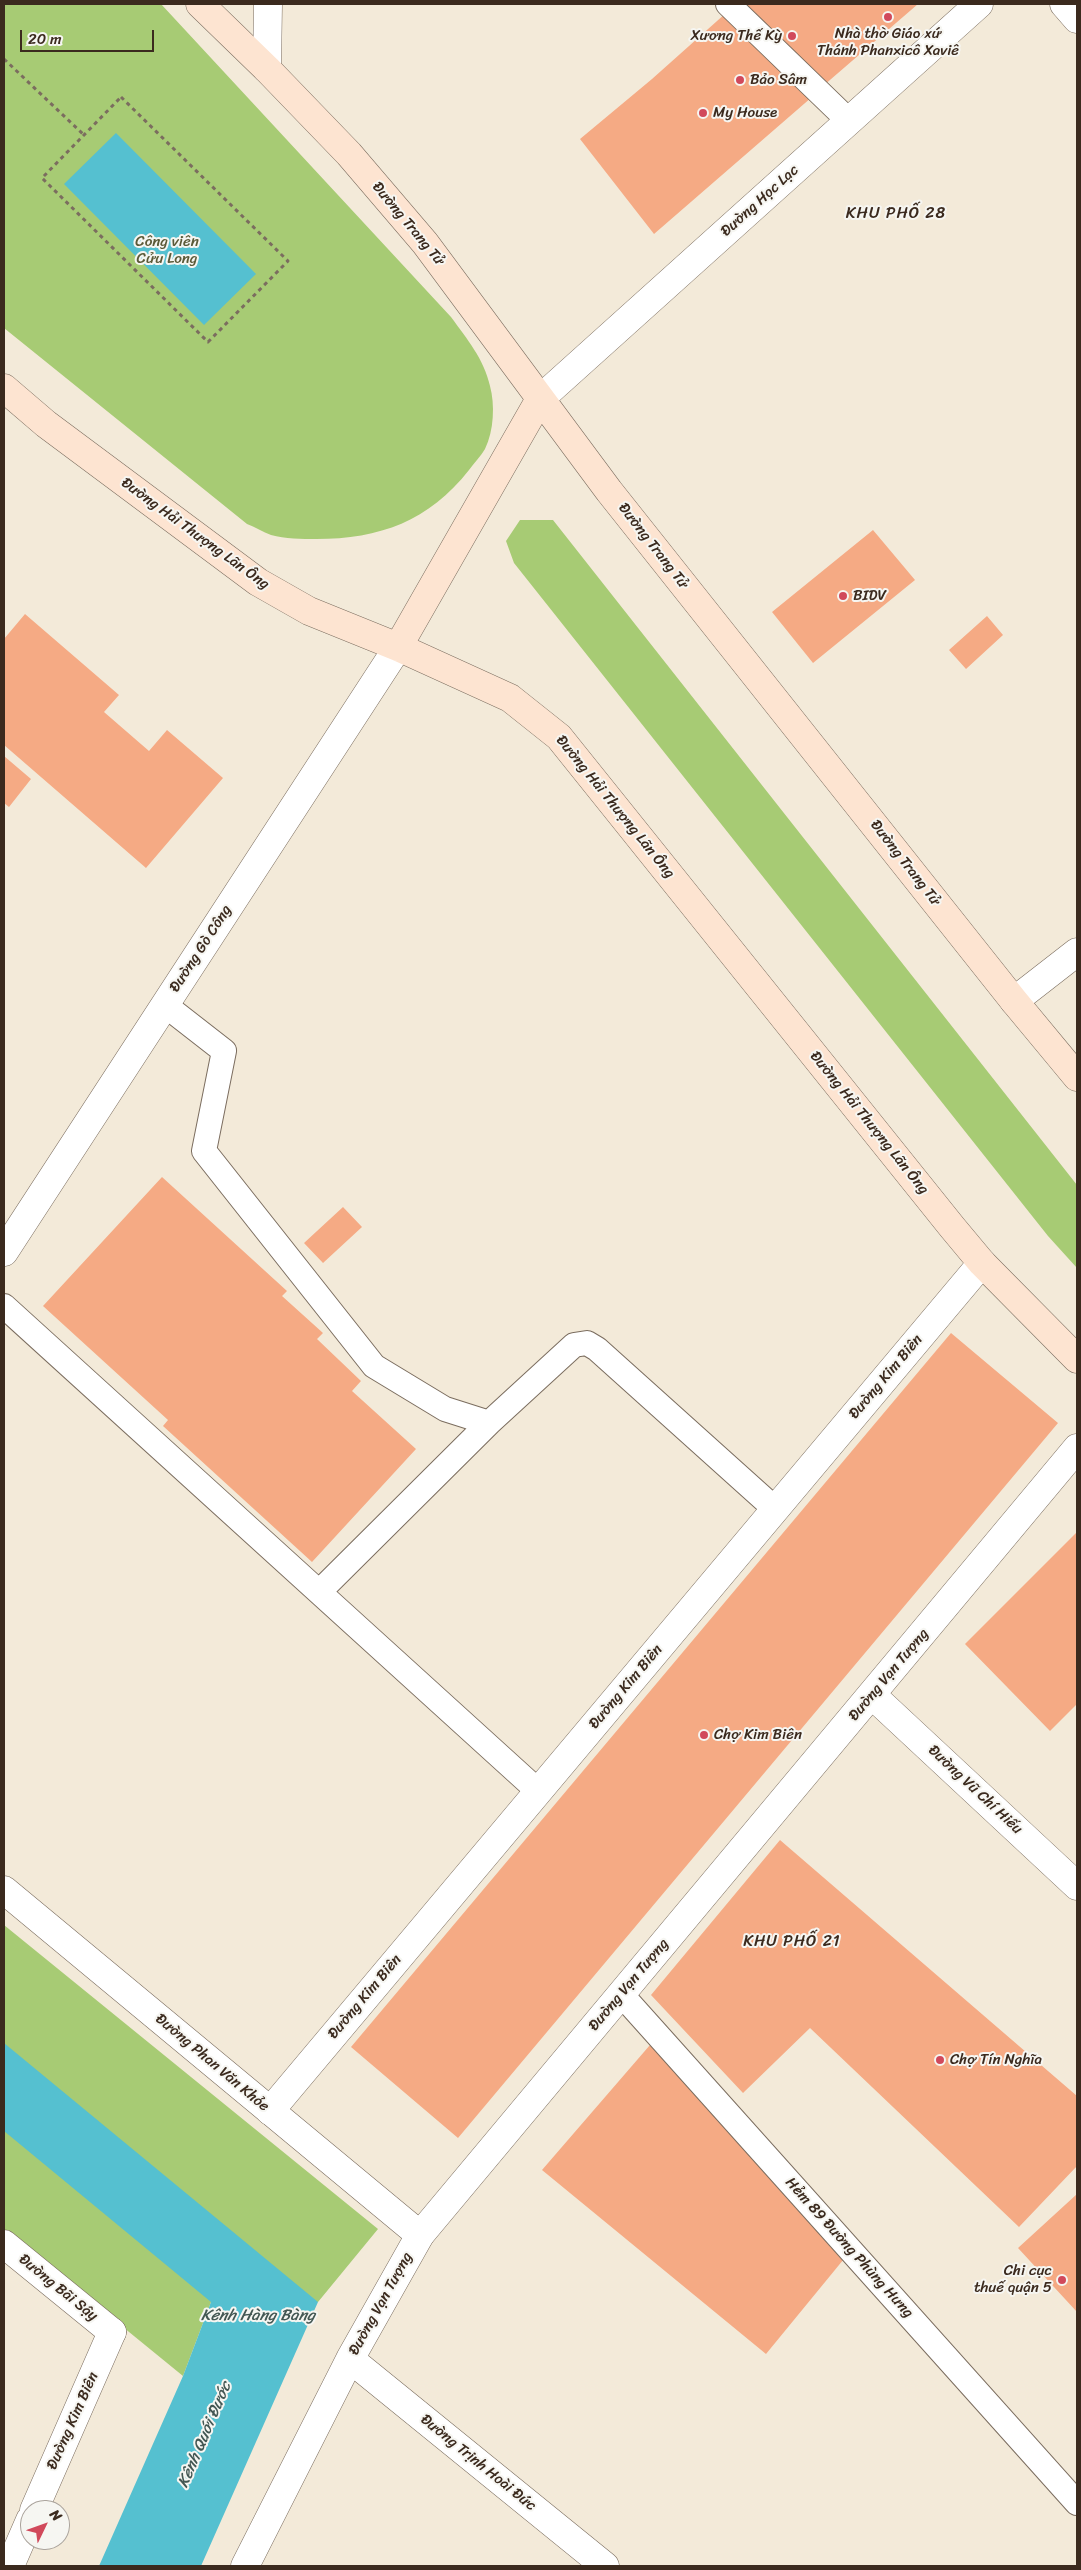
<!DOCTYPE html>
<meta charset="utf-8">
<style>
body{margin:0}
#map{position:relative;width:1081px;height:2570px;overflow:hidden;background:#f3ead9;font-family:Sriracha,sans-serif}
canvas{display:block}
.frame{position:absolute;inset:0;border:5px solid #3b2a1e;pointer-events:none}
.north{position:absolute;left:20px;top:2500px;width:50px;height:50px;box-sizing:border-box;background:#f6f6f2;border:1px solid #aba49d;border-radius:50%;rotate:48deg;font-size:14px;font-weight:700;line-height:20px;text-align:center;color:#3b2a1e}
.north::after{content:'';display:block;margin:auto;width:18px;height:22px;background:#d1495b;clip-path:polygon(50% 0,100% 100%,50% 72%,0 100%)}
.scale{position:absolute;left:20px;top:30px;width:134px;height:22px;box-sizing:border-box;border:2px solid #3b2a1e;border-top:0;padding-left:6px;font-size:15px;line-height:18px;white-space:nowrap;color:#3b2a1e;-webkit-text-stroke:4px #f6f6f2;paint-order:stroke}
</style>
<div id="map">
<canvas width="1081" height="2570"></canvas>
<div class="frame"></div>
<div class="north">N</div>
<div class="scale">20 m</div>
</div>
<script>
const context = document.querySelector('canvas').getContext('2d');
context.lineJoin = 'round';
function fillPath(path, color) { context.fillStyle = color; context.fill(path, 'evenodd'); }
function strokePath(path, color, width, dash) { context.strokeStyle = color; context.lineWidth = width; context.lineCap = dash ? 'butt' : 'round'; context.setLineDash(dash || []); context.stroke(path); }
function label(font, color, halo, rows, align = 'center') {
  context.font = font + ' Sriracha,sans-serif'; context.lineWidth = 4; context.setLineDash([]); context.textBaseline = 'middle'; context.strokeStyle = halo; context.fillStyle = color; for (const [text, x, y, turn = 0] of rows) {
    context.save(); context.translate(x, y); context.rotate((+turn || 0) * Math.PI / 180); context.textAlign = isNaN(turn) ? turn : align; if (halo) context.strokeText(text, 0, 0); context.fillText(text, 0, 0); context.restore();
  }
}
const green = new Path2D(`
 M4,4h157l290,313c16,22 33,42 39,69 5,18 4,45 -5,63 -4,7 -11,14 -16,21 -40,51 -89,69 -153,69 -14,0 -31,0 -45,-4 -8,-3 -16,-8 -24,-11l-243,-196z
 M520,520h33l524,665v83l-29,-32 -534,-673 -8,-22z
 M4,1925l374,304 -60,73h-107l-28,74 -179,-146z`);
const water = new Path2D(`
 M116,133l140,141 -52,51 -140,-141z
 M4,2043l314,259 -117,264h-102l84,-190 28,-74 -207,-171z`);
const building = new Path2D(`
 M738,4h180l-95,82z
 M726,13l86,84 -158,137 -74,-95 72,-60z
 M873,530l42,50 -102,83 -41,-51z
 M25,614l94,81 -15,17 45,39 18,-21 56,48 -77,90 -142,-123v-106z
 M987,616l16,19 -37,34 -17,-19z
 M4,756l27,23 -22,28 -5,-4z
 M162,1177l125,114 -5,5 41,37 -6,6 44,42 -9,10 64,58 -104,113 -149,-136 5,-6 -125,-114z
 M343,1207l19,20 -39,36 -19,-20z
 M951,1333l107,90 -600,715 -107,-91z
 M1077,1532v172l-27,27 -85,-87z
 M780,1840l297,256v70l-58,61 -209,-199 -67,65 -92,-98z
 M650,2045l198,209 -82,100 -224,-184z
 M1077,2194v118l-59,-64z`);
const path = new Path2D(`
 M4,59l80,76
 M121,97l167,164 -80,81 -166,-164z`);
const service = new Path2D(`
 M728,4l121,117
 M165,1005l59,46 -20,100 170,215 71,43 44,14 85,-78 13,-2 10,6 178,160
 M4,1306l534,485
 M319,1592l170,-169
 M621,1994l456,509`);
const minor = new Path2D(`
 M1014,1001l63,-49
 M872,1695l205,191
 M270,2111l712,-848
 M350,2359l255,207
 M34,2510l78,-178
 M10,2566l20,-46
 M245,2566l105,-207 70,-124 657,-787`);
const tertiary = new Path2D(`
 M1064,4l13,15
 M267,69l1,-65
 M540,399l439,-395
 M4,1252l394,-605
 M4,1890l416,345
 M4,2244l108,88`);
const secondary = new Path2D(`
 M200,4l67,65 82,85 76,89 184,248 405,510 63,76
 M4,388l42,36 212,158 51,29 89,36 112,51 49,39 393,490 30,36 95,96
 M398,647l142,-248`);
const markers = [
 [888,17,5,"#d1495b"],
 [792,36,5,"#d1495b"],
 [740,80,5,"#d1495b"],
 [703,113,5,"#d1495b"],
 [843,596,5,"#d1495b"],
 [704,1735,5,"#d1495b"],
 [940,2060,5,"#d1495b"],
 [1062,2280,5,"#d1495b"]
];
const poiNames = [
 ["Nhà thờ Giáo xứ",888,34,"center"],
 ["Thánh Phanxicô Xaviê",888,51,"center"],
 ["Xương Thế Kỳ",782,36,"right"],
 ["Bảo Sâm",750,80],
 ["My House",713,113],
 ["BIDV",853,596],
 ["Chợ Kim Biên",714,1735],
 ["Chợ Tín Nghĩa",950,2060],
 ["Chi cục",1052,2271,"right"],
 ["thuế quận 5",1052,2288,"right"]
];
const streetNames = [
 ["Đường Học Lạc",760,201,-42],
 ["Đường Trang Tử",408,224,50],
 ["Đường Hải Thượng Lãn Ông",195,534,36],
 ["Đường Trang Tử",653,546,52],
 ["Đường Hải Thượng Lãn Ông",615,807,51],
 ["Đường Trang Tử",905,863,52],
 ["Đường Gò Công",201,949,-57],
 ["Đường Hải Thượng Lãn Ông",869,1123,51],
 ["Đường Kim Biên",886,1377,-50],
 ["Đường Vạn Tượng",889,1675,-50],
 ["Đường Kim Biên",626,1687,-50],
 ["Đường Vũ Chí Hiếu",975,1790,43],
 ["Đường Vạn Tượng",629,1985,-50],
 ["Đường Kim Biên",365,1997,-50],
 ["Đường Phan Văn Khỏe",212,2063,40],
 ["Hẻm 89 Đường Phùng Hưng",849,2248,48],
 ["Đường Bãi Sậy",58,2288,39],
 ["Đường Vạn Tượng",381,2304,-61],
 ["Đường Kim Biên",73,2421,-66],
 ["Đường Trịnh Hoài Đức",478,2463,39]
];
const parkNames = [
 ["Công viên",167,242],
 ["Cửu Long",167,259]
];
const neighbourhoodNames = [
 ["KHU PHỐ 28",896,214],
 ["KHU PHỐ 21",792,1942]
];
const waterNames = [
 ["Kênh Hàng Bàng",258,2316],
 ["Kênh Quới Đước",205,2435,-67]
];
fillPath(green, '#a7cb74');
fillPath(water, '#55c0d0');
fillPath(building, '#f5aa84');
strokePath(service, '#7b6d5f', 26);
strokePath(minor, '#7b6d5f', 29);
strokePath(tertiary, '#7b6d5f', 29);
strokePath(secondary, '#7b6d5f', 29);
strokePath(path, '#7b6d5f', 3, [4, 4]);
strokePath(service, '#fff', 24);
strokePath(minor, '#fff', 28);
strokePath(tertiary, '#fff', 28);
strokePath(secondary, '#fde4d1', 28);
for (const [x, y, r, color] of markers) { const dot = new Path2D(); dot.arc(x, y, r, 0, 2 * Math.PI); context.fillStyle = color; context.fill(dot); strokePath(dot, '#f6f6f2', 2); }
label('15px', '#3b2a1e', '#f6f6f2', poiNames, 'left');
label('15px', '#3b2a1e', '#f6f6f2', streetNames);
label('15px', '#5b5a38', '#f6f6f2', parkNames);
context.letterSpacing = '1px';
label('16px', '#3b2a1e', '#f6f6f2', neighbourhoodNames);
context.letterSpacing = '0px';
label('italic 16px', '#435753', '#f6f6f2', waterNames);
</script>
